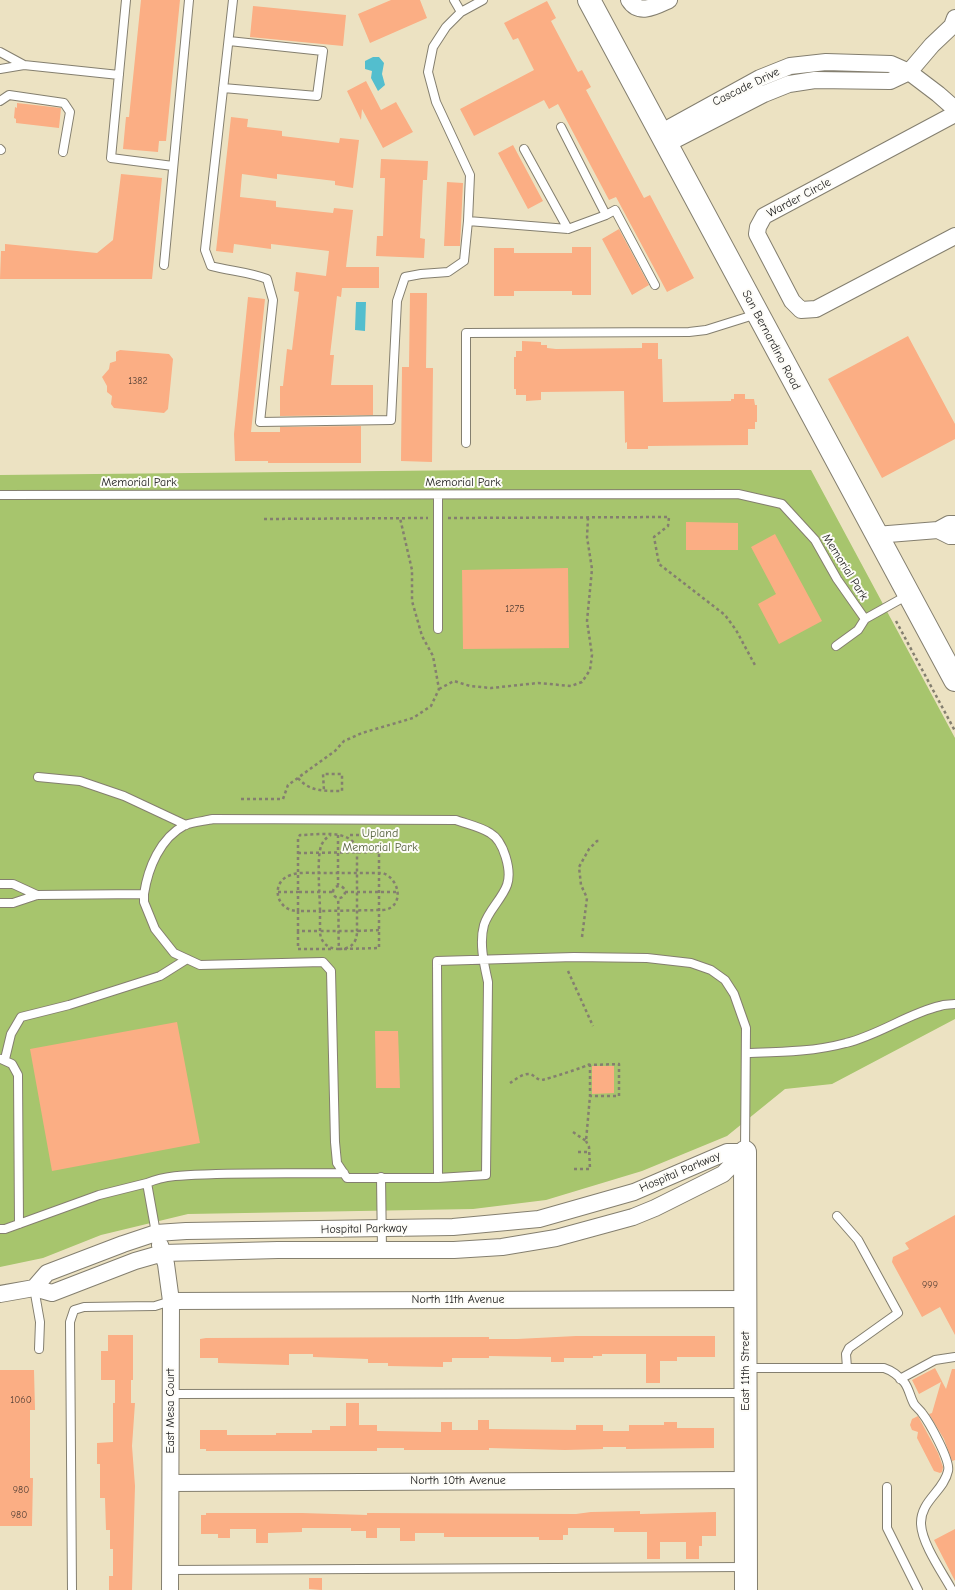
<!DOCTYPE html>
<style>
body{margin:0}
canvas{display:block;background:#ece2c2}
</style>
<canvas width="955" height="1590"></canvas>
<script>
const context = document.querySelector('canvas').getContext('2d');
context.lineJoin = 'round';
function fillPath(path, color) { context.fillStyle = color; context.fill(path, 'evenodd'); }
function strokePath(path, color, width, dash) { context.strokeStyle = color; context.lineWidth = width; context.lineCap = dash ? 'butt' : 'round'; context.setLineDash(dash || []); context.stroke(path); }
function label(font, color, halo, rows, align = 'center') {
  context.font = font + ' "Comic Neue",sans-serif'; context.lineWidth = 4; context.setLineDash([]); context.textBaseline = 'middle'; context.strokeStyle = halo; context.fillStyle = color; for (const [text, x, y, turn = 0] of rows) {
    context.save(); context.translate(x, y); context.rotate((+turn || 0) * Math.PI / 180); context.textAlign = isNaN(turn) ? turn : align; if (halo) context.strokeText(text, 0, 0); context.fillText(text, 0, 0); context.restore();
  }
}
const green = new Path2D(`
 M481,470h330l144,268v281l-123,65 -47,5 -58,47 -85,35 -96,29 -73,9 -285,5 -87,21 -58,23 -43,9v-792z`);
const water = new Path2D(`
 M373,57h6l5,6 -2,11 3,11 -7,6 -7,-13 1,-7 -7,-2v-8z
 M356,302h10l-1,29 -10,-1z`);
const building = new Path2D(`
 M141,0h39l-14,141h-7l-1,11 -35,-3 3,-32h3z
 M391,0h29l7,18 -57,25 -12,-29z
 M547,1l9,17 -5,3 27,51 4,-2 9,17 -5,3 58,108 6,-3 44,83 -27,14 -51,-95 -7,3 -51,-96 -9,5 -5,-9 -70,36 -14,-27 74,-39 -16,-32 -5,2 -9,-17z
 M253,6l93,9 -3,31 -93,-9z
 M366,81l15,29 15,-8 17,30 -30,16 -21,-39 -1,11 -14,-29z
 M17,103l44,5 -2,20 -43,-5v-4l-2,-1 1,-11 2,1z
 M231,117l17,2 -1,8 35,4v5l57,7 1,-5 19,2 -6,48 -18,-3v-4l-58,-7v5l-35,-5 -2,23 36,4v6l57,6 1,-5 19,2 -7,57h33v21h-37l-1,9 -4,-1 -7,59h4l-3,30h42v30l-93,1v-30h3l4,-37 5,1 7,-58 -5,-1 2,-19 30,4 3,-25 -58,-7v5l-37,-5 -1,9 -17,-2z
 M513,145l30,56 -15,8 -30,-56z
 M381,159l47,2 -1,19h-4l-3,58 5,1 -1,19 -48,-2 1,-20h6l2,-58h-5z
 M121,174l41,4 -10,101h-152l1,-28h4v-7l92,9 16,-13z
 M447,182l16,1 -3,63h-16z
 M619,229l30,56 -17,10 -30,-56z
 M572,247h19v48h-19v-4h-58v5h-20v-48h20v5h58z
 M410,293h17l-1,75h7l-1,94 -31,-1 1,-94h7z
 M248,297l17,2 -14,133h29v-5l81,-1v37h-93v-2h-33l-1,-27z
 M908,336l47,88v15l-73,39 -54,-99z
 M522,341l19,1v3h6v3l9,1 86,-1v-5h16v16h4l1,43 68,-1v-2h3v-5h11v5h9l1,6h2v17h-2v7h-7v16l-100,1v3h-21v-7l-2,1 -1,-52 -83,1v8l-15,1v-6h-10v-6h-2v-32h2v-6h6z
 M120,350l49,4 4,5 -5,50 -4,4 -50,-5 -3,-4 1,-8 -5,-4v-6l-5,-9 7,-8 1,-6 6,-2v-9z
 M686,522l52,1v27h-52z
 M775,534l47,87 -43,23 -21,-40 18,-10 -25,-47z
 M568,568l1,80 -106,1 -1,-79z
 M177,1022l23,121 -148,28 -22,-122z
 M375,1031h23l2,57h-24z
 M592,1066h22v27l-22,1z
 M955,1215v120l-15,-28 -18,10 -30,-55 1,-5 16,-8 -4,-6z
 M108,1335h25v45h-2v23h4l-3,43 3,40 -3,104h-23v-14h4v-27h-3v-19h-4l-1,-32h-5v-34h-3v-21l16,-1v-39h2v-23h-14v-29h7z
 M576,1336h139v21h-38v4h-17v22h-14v-29h-44v2h-9v2h-29v4h-13v-5l-62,-1v2h-37v4h-9v5l-55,-1v-3h-20v-4l-55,-2v-3h-24v11l-71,-2v-5h-18v-19l6,-1 283,-1v2h28z
 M935,1368l11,21 6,-20h3v91l-3,1 -8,-22 -15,-25 3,-1 9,-31 -22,12 -7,-14z
 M0,1370h34l1,40h-5v68h3l-1,48h-32z
 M346,1403h13v22h18v6l64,1v-10h11v8h26v-10h11v9l87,1v-5h27v6h26v-6h35v-3h13v6h37v20l-88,1v-2h-23v2l-38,1 -76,-2v2h-85v-2h-27v3h-171v-2h-6v-19h27v5h49v-2h36v-3h18v-4h16z
 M918,1416l20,37 5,14 -1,5 -2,1 -6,-2 -17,-33 1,-6 -6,-2 -2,-5 2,-6z
 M640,1511v3l76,-2v24h-14v10h-3v13h-13v-17h-26v17h-13v-27h-33v-4h-46v7h-5v5h-24v-3h-95v-4h-29v8h-15v-13h-23v10h-11v-7h-15v-3h-49v4l-34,1v10h-12v-14h-26v9h-12v-4h-17v-19h5v-2h96l65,2v-2l209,1 15,-2z
 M955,1529v52l-21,-41z
 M309,1578h13v12l-13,-1z`);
const path = new Path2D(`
 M448,518l221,-1 -1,9 -14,11 5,27 66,51 11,15 20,37
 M264,519l164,-1
 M896,621l59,110
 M439,689l15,-8 16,5 21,2 47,-5 33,3 11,-4 8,-12 2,-15 -5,-34 5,-52 -5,-32 1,-19
 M298,778c12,14 27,13 44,13v-17h-19l1,17
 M241,799h42l5,-14 47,-34 9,-10 18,-8 51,-15 18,-12 8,-17 -6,-33 -11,-20 -10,-35v-31l-12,-52
 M338,835v50
 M298,853l81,-1
 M333 892a6 6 0 1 1 12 0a6 6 0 1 1-12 0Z
 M278,892h20v19h22v20h-22v-20c-23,0 -28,-30 -7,-36 7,-3 17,-2 25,-2 22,0 45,0 67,0 18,7 21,35 0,37l-63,1c0,-14 -4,-57 2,-67 2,-4 5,-7 9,-9
 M332,892h-34v-54l2,-3c18,0 50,-7 57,14v82h-37c0,11 8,18 19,18 -1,-17 0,-34 -1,-51
 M345,892h53
 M298,931v18h34
 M582,937l5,-39 -6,-13 -2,-18 10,-18 8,-8h4
 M339,949c12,0 18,-6 18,-18l22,-1
 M344,949l35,-1v-113h-32
 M568,971l25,55
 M510,1083c5,-3 13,-10 20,-9 4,1 6,5 11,6 4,0 47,-14 49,-16
 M573,1132l13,9 4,-45v-31l29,-1v32h-29
 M578,1152h12
 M574,1169h16l-1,-22 -3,-6`);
const lane = new Path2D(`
 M126,0l-15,158 62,8
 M233,0l-28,250 6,16c19,5 38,6 56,13l6,21 -13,122 131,-2 6,-119 8,-24 16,-3 27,-2 16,-11 4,-40 2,-46 -34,-73 -8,-30 5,-25 13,-20 15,-15 22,-12
 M454,0l7,12
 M0,52l24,13
 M0,69l24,-4 95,10
 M223,88l94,8 6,-45 -94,-10
 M0,101l9,-6 55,8 6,9 -7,40
 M0,149l1,1
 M524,149l44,80
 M606,215l9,-5 40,75
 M468,221l100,8 38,-14 -45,-88
 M164,265l25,-265
 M466,443v-110l223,-1 17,-2 51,-16
 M0,495l738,-1 44,10 33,36 22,39 28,40
 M438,495v134
 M836,646l22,-16 7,-11 43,-24
 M38,777l42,4 44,15 62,29
 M0,884h13l24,11
 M0,903h13l24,-8 107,-1c4,-26 16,-56 41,-69 8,-3 19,-4 28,-6l243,1c11,4 25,7 34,13 14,8 22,38 17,52 -5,14 -19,26 -23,40 -5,18 0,39 4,57l-2,193 -48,3h-91l-10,-15 -2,-21 -4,-171 -8,-9 -123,3 -26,-12 -19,-24 -11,-27v-8
 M746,1053c33,-1 67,-1 100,-10 33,-8 63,-30 94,-37 5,-2 10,-1 15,-2
 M1,1059l11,5 6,11 1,149
 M5,1059l6,-25 10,-17 48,-12 91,-29 27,-17
 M381,1177l1,73
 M438,1178l-1,-217 137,-4 73,1 44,5 20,7 14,10 9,14 12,34 -1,123
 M147,1183c21,-9 46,-8 69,-9 43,-1 86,-1 128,-1
 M837,1216l21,24 40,73 -49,35 -3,6 1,14
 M0,1229h5l94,-34 48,-12 9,50
 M34,1288l6,34 -1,27
 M746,1368h138c9,3 13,7 20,14 5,6 6,15 10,22 2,3 6,6 8,9 7,9 29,48 26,58 -4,20 -28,30 -27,53 1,20 21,48 31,66
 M900,1379l35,-19 20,-3
 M170,1394l576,-1
 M887,1487v41l31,62
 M170,1570l576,-3
 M72,1590l-2,-268 4,-12 10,-3 71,-1 16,-5`);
const street = new Path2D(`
 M629,0c10,16 27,6 40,0
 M955,114l-191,102 -6,11 -1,7 35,67 9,9 15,-1 139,-73
 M660,133l100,-55 30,-12 36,-4 65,2 18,8 29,22 17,15
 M667,144l97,-50 25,-10 26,-4 75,1 19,-9 23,-27 20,-19 3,-8
 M938,530l12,6h5
 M876,535l62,-5 11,-6h6
 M160,1245l6,19 5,37 -1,289
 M34,1288l13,-15 76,-29 33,-11 30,-2 267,-4 86,-8 95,-27 93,-40h18
 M0,1294l34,-6 18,5 83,-32 28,-8 115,-3h176l48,-3 54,-9 77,-21 22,-9 68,-34 22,-22
 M171,1301l574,-2
 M171,1483l575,-3`);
const secondary = new Path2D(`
 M589,0l366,680
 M745,1152l1,438`);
const numberNames = [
 ["1382",138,381],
 ["1275",515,609],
 ["999",930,1285],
 ["1060",21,1400],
 ["980",21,1490],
 ["980",19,1515]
];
const streetNames = [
 ["Cascade Drive",746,87,-26],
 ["Warder Circle",799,198,-28],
 ["San Bernardino Road",771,340,62],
 ["Memorial Park",139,483],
 ["Memorial Park",463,483],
 ["Memorial Park",845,567,58],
 ["Hospital Parkway",680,1172,-23],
 ["Hospital Parkway",364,1229,-1],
 ["North 11th Avenue",458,1300],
 ["East 11th Street",746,1371,-90],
 ["East Mesa Court",171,1411,-90],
 ["North 10th Avenue",458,1481]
];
const parkNames = [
 ["Upland",380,834],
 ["Memorial Park",380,848]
];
fillPath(green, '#a7c56d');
fillPath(water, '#53bece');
fillPath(building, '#fbae84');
strokePath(lane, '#847f6f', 10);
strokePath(street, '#847f6f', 18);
strokePath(secondary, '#847f6f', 24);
strokePath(path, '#847f6f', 2.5, [3, 3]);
strokePath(lane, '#fff', 8);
strokePath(street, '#fff', 16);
strokePath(secondary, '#fff', 22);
label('10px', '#544036', null, numberNames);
label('12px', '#1c1c1c', '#fdfcf7', streetNames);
label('12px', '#54603c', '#fdfcf7', parkNames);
</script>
